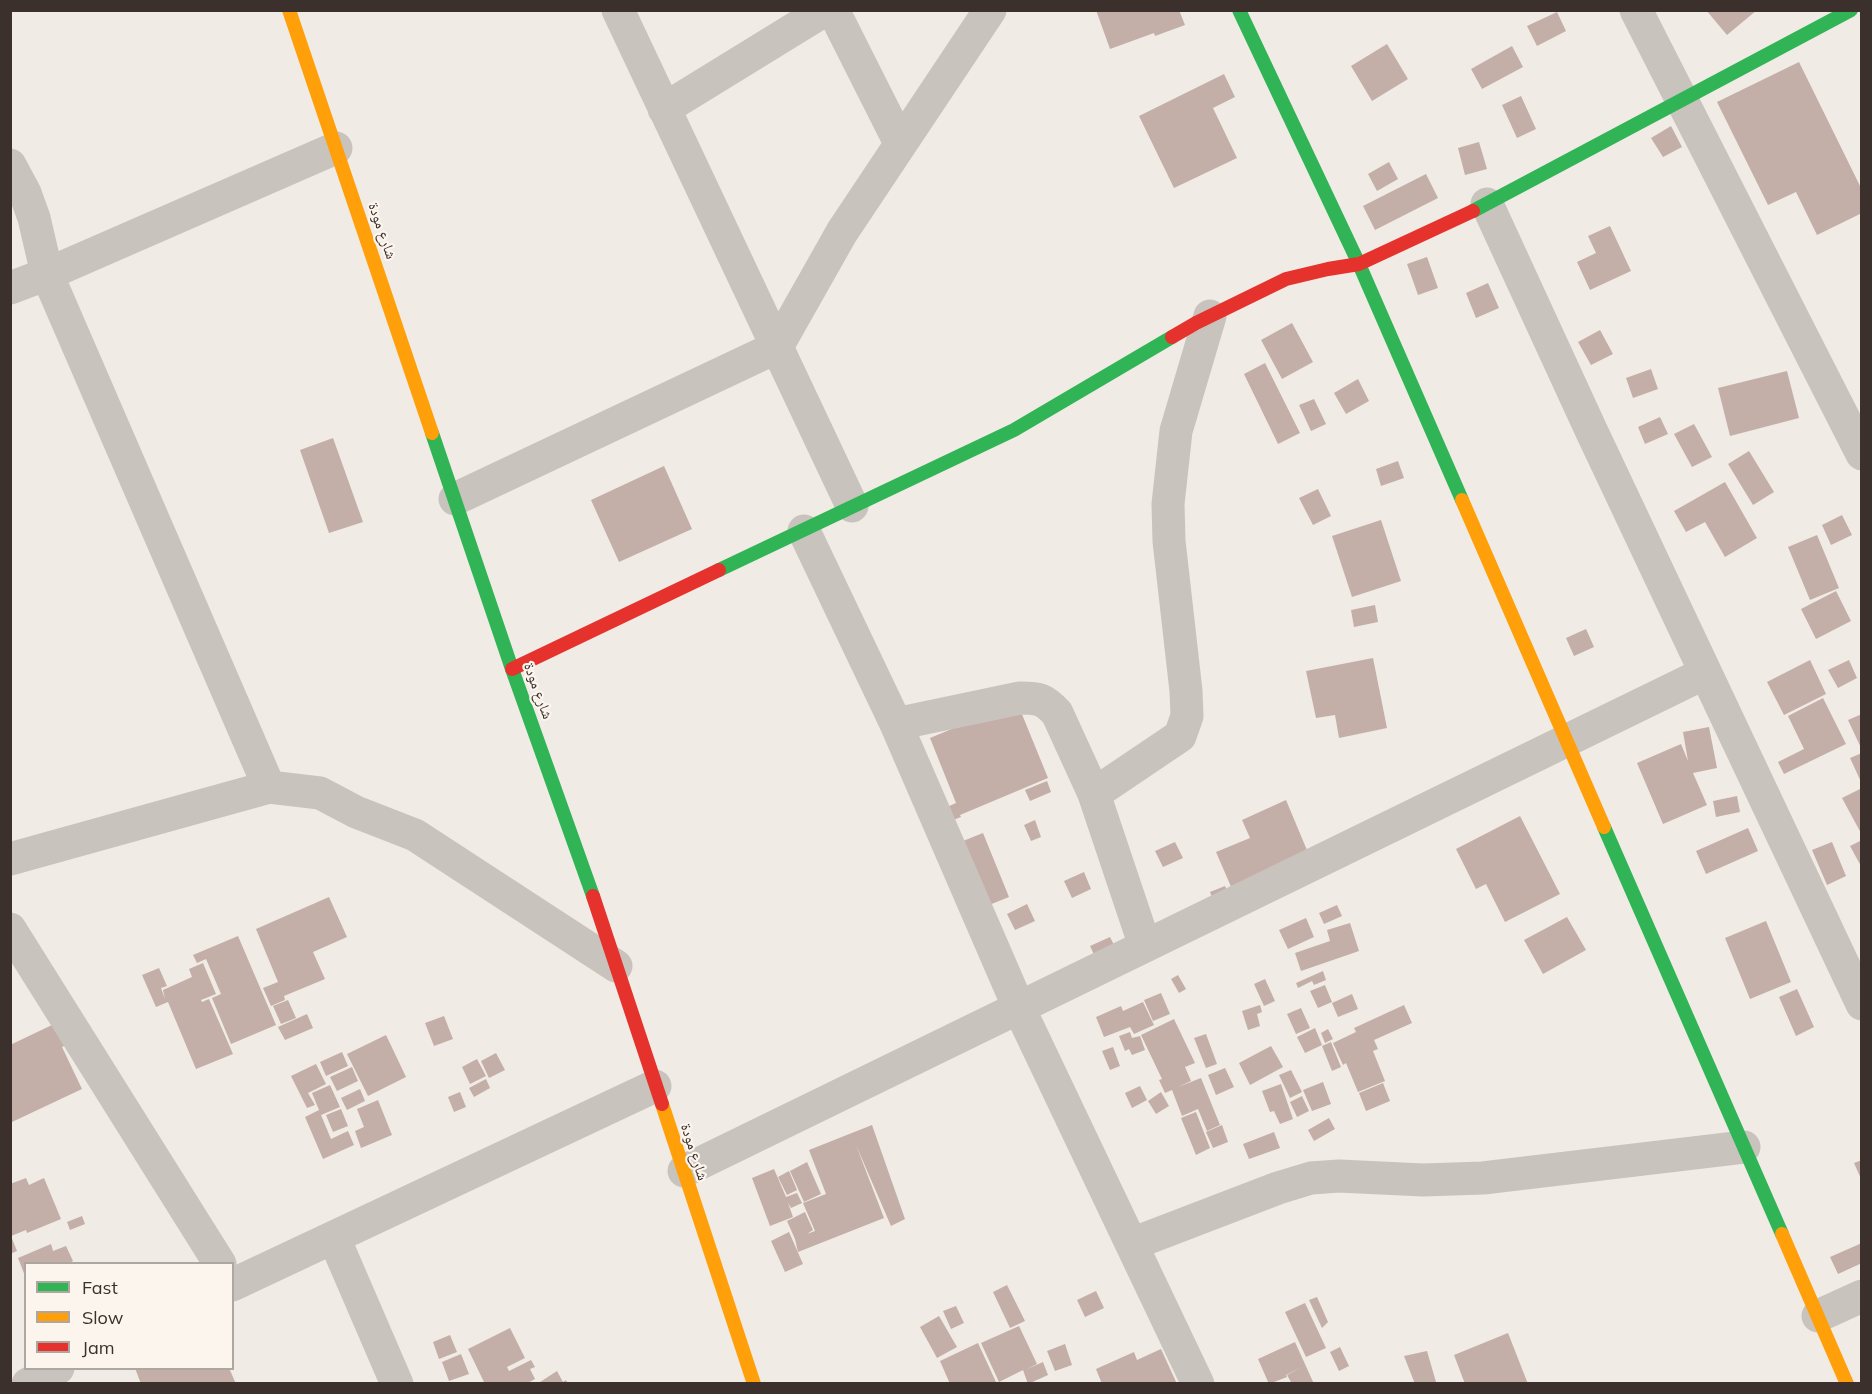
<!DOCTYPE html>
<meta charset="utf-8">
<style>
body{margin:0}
#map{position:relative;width:1872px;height:1394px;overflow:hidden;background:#f0ebe5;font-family:Mulish,sans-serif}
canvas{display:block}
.frame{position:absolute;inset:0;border:12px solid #3b302b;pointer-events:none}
.legend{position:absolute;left:24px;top:1262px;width:210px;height:108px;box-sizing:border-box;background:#fbf5ee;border:2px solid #aea6a0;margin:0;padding:8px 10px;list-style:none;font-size:18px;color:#3b302b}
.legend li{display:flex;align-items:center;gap:12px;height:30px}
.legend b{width:30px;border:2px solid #aea6a0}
</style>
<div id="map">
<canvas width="1872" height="1394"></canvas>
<div class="frame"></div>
<ul class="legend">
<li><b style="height:8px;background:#30b455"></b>Fast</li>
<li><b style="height:8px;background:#ff9f0a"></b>Slow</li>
<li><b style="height:8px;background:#e5322d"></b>Jam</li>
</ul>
</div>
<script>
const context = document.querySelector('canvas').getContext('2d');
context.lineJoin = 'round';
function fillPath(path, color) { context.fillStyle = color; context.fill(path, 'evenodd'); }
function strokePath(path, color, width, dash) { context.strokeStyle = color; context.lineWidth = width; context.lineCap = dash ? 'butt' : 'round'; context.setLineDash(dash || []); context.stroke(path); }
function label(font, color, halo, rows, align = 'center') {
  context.font = font + ' Mulish,"Noto Naskh Arabic",sans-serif'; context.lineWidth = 4.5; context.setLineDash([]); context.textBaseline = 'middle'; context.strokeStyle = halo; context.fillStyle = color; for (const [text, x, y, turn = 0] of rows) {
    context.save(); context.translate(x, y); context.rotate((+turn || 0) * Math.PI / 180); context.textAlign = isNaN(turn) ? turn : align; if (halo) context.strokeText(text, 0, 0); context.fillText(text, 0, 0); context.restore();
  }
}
const building = new Path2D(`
 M1096,10h83l6,15 -30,11 -1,-3 -44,16z
 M1706,10h51l-30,25z
 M1557,12l9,19 -29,15 -10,-20z
 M1387,44l21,35 -36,22 -21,-35z
 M1512,46l11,21 -41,22 -11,-20z
 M1799,62l63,128v23l-45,22 -21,-43 -28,13 -51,-103z
 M1224,74l11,23 -22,11 24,50 -63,30 -35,-72z
 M1521,96l15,33 -19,9 -15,-33z
 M1671,126l11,21 -19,10 -12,-19z
 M1479,142l8,27 -22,6 -7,-27z
 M1389,162l9,17 -21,12 -9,-17z
 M1426,174l12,24 -63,32 -12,-24z
 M1610,226l21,45 -41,19 -13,-28 19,-9 -8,-17z
 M1427,257l11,31 -20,7 -11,-31z
 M1488,283l11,25 -23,10 -10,-25z
 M1292,323l21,39 -31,17 -21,-39z
 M1600,330l13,24 -22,11 -13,-23z
 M1265,363l35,70 -22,11 -34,-70z
 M1651,369l7,20 -25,9 -7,-20z
 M1787,371l12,47 -69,18 -12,-48z
 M1358,379l11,22 -23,13 -12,-21z
 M1314,399l12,25 -15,7 -12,-26z
 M1660,417l8,17 -23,10 -7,-17z
 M1694,424l18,33 -20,10 -18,-33z
 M333,438l30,84 -34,11 -29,-83z
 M1749,451l25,41 -21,13 -25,-41z
 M1398,461l6,17 -23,8 -5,-17z
 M664,466l28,63 -73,33 -28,-62z
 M1725,482l32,56 -32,19 -20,-35 -19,10 -12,-21z
 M1318,489l13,27 -18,9 -14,-27z
 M1842,515l10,20 -21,10 -9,-20z
 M1381,520l20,61 -49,16 -20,-61z
 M1817,535l22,53 -29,12 -22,-53z
 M1836,591l15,30 -35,18 -15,-30z
 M1375,605l3,17 -24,5 -3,-17z
 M1586,629l8,18 -20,9 -8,-18z
 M1373,658l14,70 -48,10 -4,-23 -19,3 -10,-47z
 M1810,660l16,34 -42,21 -17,-33z
 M1849,660l8,18 -19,10 -10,-18z
 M1823,698l23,46 -62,30 -6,-12 26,-13 -16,-33z
 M1017,702l31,76 -88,37 1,2 -8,3 -6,-13 9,-4 -26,-65z
 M1862,714v36l-14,-30z
 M1709,727l8,41 -24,5 14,32 -44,19 -26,-61 44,-19 7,17 -5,-29z
 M1862,753v31l-12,-26z
 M1047,781l4,11 -21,9 -5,-11z
 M1860,789l2,3v43l-20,-37z
 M1737,796l3,16 -24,5 -3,-16z
 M1286,800l23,55 -77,34 -16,-37 34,-14 -8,-18z
 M1520,816l40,78 -55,28 -19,-38 -10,5 -20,-40z
 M1035,820l6,17 -10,4 -7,-16z
 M1748,828l10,23 -52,23 -10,-23z
 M983,833l26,64 -20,8 -26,-64z
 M1862,840v28l-12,-22z
 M1175,842l8,16 -20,9 -8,-16z
 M1832,842l14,34 -19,9 -15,-35z
 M1084,872l7,17 -19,9 -8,-17z
 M1225,886l5,12 -15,7 -5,-13z
 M329,897l18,40 -34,15 12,27 -41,17 1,4 -14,6 -8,-18 15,-6 -22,-53z
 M1027,904l8,17 -20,9 -8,-16z
 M1337,905l5,11 -18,8 -5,-11z
 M1567,917l19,33 -43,24 -19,-34z
 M1306,918l8,19 -26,12 -9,-19z
 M1766,921l25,61 -41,17 -25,-61z
 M1350,923l9,28 -58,20 -6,-18 35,-12 -3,-11z
 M238,936l38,89 -45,19 -19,-46 9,-4 -15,-35 -9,4 -4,-8z
 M1110,937l8,16 -20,10 -8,-17z
 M203,963l13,31 -15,6 1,2 7,-3 24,55 -37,15 -28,-67 -12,5 -14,-32 17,-7 8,18 -6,2 4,11 -2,-9 29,-13 -3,-8z
 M1323,971l3,9 -12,5 -2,-4 -14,7 -2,-5z
 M1178,975l8,14 -7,4 -8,-14z
 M1265,979l10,22 -11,5 -10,-22z
 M1325,985l7,17 -14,6 -8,-17z
 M1797,989l17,38 -18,9 -17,-39z
 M1161,993l9,21 -17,7 -9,-21z
 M1352,994l6,15 -20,8 -6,-14z
 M288,1000l8,18 -15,6 -8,-18z
 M1143,1002l11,23 -20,9 -4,-7 -26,10 -8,-20 25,-11 2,5z
 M1260,1005l2,7 -5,2 3,12 -12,4 -6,-19z
 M1404,1005l8,18 -38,17 4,9 -5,2 12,30 -27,11 -12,-29 -3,2 -10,-22 23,-11 -2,-4z
 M1301,1008l9,20 -14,6 -9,-20z
 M307,1014l6,14 -28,12 -7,-13z
 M444,1016l9,23 -19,7 -9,-23z
 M1174,1019l21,44 -10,4 6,14 -13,6 23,-9 19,47 -13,6 -9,-22 -16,7 -10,-26 -7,3 -6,-13 3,-1 -21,-44z
 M52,1025l21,17 -11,5 20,42 -70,33 -2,-3v-74z
 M1315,1028l7,17 -17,8 -8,-16z
 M1328,1029l5,10 -8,4 -4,-10z
 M1130,1032l2,6 8,-2 5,14 -13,5 -3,-6 -4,2 -6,-15z
 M1206,1034l11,30 -11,4 -12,-30z
 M386,1035l20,42 -38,19 -21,-42z
 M1331,1042l10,25 -9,4 -10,-25z
 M1271,1046l12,21 -33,18 -11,-22z
 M1113,1047l7,19 -10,4 -8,-19z
 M342,1052l6,14 -22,10 -6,-14z
 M496,1053l9,17 -16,8 -8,-17z
 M477,1059l9,17 -16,8 -8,-17z
 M316,1064l10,20 -18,9 7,12 -8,3 -16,-32z
 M352,1067l6,14 -21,10 -7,-14z
 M1225,1068l9,19 -18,8 -8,-20z
 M1291,1070l11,22 -12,6 -11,-23z
 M486,1079l4,9 -16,9 -5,-9z
 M1323,1082l8,22 -19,7 -9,-21z
 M1383,1083l7,18 -24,10 -7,-18z
 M1281,1084l12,35 -13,5 -6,-13 -4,1 -8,-21z
 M330,1085l10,22 -19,8 10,24 17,-8 6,14 -31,14 -18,-42 14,-7 -7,-17z
 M1140,1086l7,14 -15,8 -7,-15z
 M360,1089l5,12 -18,9 -6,-12z
 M460,1092l6,15 -12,5 -6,-15z
 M1161,1092l8,14 -13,8 -8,-13z
 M1302,1096l7,15 -12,6 -7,-15z
 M378,1100l14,35 -31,13 -6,-17 9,-4 -7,-18z
 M341,1109l7,17 -15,6 -7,-17z
 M1196,1112l14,36 -14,7 -15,-37z
 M1329,1118l6,11 -21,12 -6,-11z
 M872,1125l33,94 -14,7 -35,-81 28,73 -86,34 -3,-13 -8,-18 18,-9 8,18 -6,4 8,-3 -12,-28 23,-9 -17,-44z
 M1222,1125l6,17 -15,6 -7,-16z
 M1274,1132l6,16 -31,11 -6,-15z
 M1862,1160v21l-8,-18z
 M807,1162l14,32 -17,8 -14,-31z
 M774,1169l12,28 11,-4 5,10 -11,5 -3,-5 5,14 -23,9 -18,-48z
 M789,1171l8,19 -10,5 -9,-18z
 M26,1178l3,7 15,-7 17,41 -34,14 -1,-3 -15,6 6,15 -7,3v-70z
 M82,1216l3,8 -15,6 -3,-8z
 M789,1232l14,32 -18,8 -14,-31z
 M1862,1243v20l-24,11 -8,-17z
 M51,1244l2,7 13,-5 7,15 -6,3h-41l-1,12 -7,-18z
 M1007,1285l18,36 -15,7 -17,-36z
 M1096,1291l8,17 -19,9 -8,-17z
 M1317,1297l11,25 -6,6 -13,-28z
 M1305,1303l21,45 -20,9 -21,-45z
 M956,1306l8,17 -13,6 -8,-18z
 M939,1316l18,31 -20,11 -17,-31z
 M1019,1326l18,38 -12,6 18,-8 5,13 -20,9 -5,-14 -24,12 -18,-39z
 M510,1328l15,30 -18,9 2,4 22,-11 4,7 -5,2 5,10 -9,5h-46l4,-2 -16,-33z
 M1508,1333l20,51h-63l-11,-29z
 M450,1335l7,17 -18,7 -6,-17z
 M1295,1342l19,42h-22l-5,-9 15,-8 -16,8 1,2 -18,7 -11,-25z
 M978,1343l18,39 -4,2h-42l-10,-23z
 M1065,1344l7,21 -17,6 -8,-20z
 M1340,1347l9,19 -10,5 -9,-19z
 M1161,1349l16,35h-75l-6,-15 38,-17 3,8z
 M1427,1351l9,31 -5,2h-16l-11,-28z
 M461,1354l8,20 -20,7 -7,-19z
 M135,1368h94l7,16h-95z
 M557,1371l6,11 3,-2 2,4h-31z`);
const street = new Path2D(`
 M618,10l234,496
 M833,10l67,133
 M1636,10l226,444
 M664,109l161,-99
 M10,165l15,28 9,25 13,56 222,513
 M1487,204l104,226 271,574
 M10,288l37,-14 289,-126
 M455,499l322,-152 65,-115 148,-222
 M804,531l92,193 123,284 179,376
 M896,724l124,-26c19,0 24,1 37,15l37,81 51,152
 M1094,794l86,-58 7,-20 -1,-25 -17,-150 -1,-37 8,-73 34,-115
 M10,859l259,-72 51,6 36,19 59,23 201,131
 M10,929l210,335
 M684,1171l1021,-498
 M334,1238l63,146
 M1132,1244l146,-56 33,-10 28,-2 84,4 60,-2 261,-31
 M232,1285l423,-199
 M1818,1316l44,-20
 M28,1384l30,-16`);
const fast = new Path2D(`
 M1239,10l120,254 103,236
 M1473,211l378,-201
 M432,433l80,236 81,227
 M719,570l295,-140 158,-93
 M1604,827l178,407`);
const slow = new Path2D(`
 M289,10l143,423
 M1462,500l142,327
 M662,1104l92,280
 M1782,1234l65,150`);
const jam = new Path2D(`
 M1172,337l24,-14 90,-44 42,-10 31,-5 114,-53
 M512,669l207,-99
 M593,896l69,208`);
const streetNames = [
 ["شارع مودة",382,231,71],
 ["شارع مودة",538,691,70],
 ["شارع مودة",694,1152,72]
];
fillPath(building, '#c3afa7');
strokePath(street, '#c9c3be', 33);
strokePath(fast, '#30b455', 14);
strokePath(slow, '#ff9f0a', 14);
strokePath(jam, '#e5322d', 14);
label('15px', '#3b302b', '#fbf5ee', streetNames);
</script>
